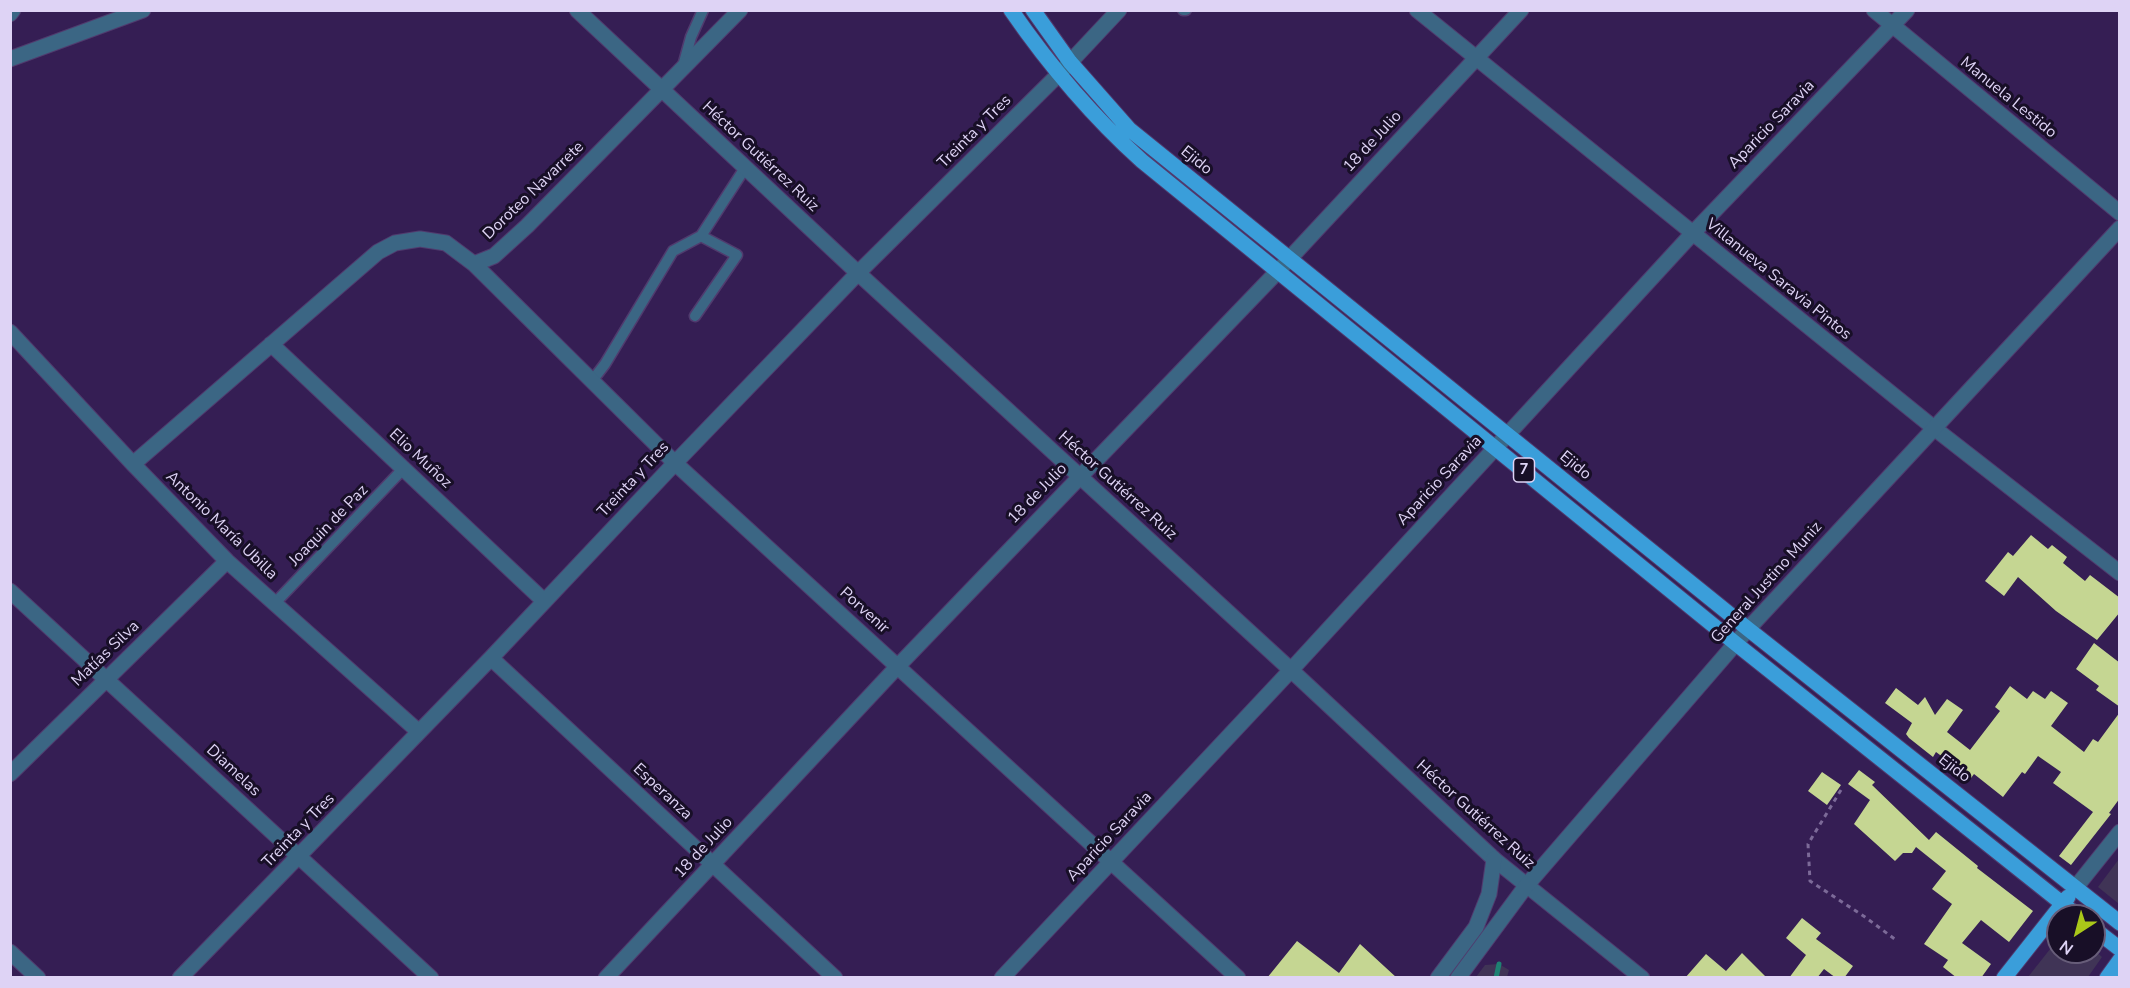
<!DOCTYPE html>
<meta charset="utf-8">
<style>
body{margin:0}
#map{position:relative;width:2130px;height:988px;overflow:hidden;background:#351e54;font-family:"Nunito Sans",sans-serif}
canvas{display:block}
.frame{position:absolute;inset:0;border:12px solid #ded3f5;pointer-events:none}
.north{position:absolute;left:2046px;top:904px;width:60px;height:60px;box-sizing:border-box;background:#180f27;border:2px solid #675d79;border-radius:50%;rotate:216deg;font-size:16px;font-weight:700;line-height:24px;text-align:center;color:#ded3f5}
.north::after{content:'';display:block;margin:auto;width:21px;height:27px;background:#aac719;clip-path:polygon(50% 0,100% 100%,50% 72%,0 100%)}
</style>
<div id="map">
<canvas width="2130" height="988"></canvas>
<div class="frame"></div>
<div class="north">N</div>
</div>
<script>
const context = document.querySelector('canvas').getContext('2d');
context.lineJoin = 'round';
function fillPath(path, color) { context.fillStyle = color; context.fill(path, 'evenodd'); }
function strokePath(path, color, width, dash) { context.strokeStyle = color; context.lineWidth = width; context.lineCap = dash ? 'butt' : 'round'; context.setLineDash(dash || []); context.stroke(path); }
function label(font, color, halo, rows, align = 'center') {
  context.font = font + ' "Nunito Sans",sans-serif'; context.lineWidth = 6; context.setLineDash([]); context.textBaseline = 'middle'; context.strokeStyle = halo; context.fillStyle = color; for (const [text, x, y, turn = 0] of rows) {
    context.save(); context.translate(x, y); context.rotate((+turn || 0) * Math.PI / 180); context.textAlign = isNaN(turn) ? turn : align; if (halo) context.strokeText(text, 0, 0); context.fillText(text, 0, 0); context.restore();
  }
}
const green = new Path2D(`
 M2119,859v45l-21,-17z
 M2058,939v13h36v-2l8,7 -14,20h-60z
 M1499,964l10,6 -2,7h-31l9,-12z`);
const stream = new Path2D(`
 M1496,978l3,-14`);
const building = new Path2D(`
 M2031,535l17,14 4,-4 15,12 -4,6 22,18 5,-6 30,23v14l-23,28 -41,-29 -38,-34 -14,19 -19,-15 23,-29 5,4z
 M2094,643l26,20v44l-24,-17 3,-4 -23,-17z
 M2010,686l17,13 6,-8 12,8 6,-8 17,12 -17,23 33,26 9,-13 5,3 22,-30v86l-11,15 2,1 -40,51 -12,-9 34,-44 -40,-29 8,-11 -23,-16 -13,18 -3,-2 -19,25 -29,-23 -3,4 -35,-26 -3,5 -24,-19 -3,-4 6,-11 -27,-20 11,-15 22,17 7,-8 10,18 12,-16 16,11 -16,22 23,18 30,-39 -5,-4z
 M1859,770l16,12 -3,3 57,55 7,-8 42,34 -1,2 56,43 -24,31 -28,-22 -19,23 29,21 -10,14h-24l-14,-11 5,-7 -24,-16 28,-40 -20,-15 14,-18 -30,-24 -4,6h-9l-8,8 -41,-37 16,-24 -22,-16z
 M1822,772l19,13 -14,20 -19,-14z
 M1802,918l19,15 -5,6 37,27 -9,12h-8l-12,-9 -7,9h-28l17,-23 -20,-17z
 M1297,941l42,32 21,-29 37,34h-130z
 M1742,953l25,25h-82l21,-24 20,17z`);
const path = new Path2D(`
 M1841,790l-33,54 2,37 55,36 31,23`);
const service = new Path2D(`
 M1183,10h3
 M683,66l8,-29 12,-27
 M695,316l42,-61 -36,-19
 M592,381l13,-17 68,-113 28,-15 44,-68
 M275,603l128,-134`);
const minor = new Path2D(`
 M577,10l281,263 433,397 203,189 148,119
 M1417,10l517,418 186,145
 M1874,10l246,203
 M10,14l3,-4
 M10,59l133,-49
 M474,264l201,199 563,515
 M10,332l123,132 94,97 192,171
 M271,344l273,257
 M133,464l245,-212 17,-9 25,-4 26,4 28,21 20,-8 33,-30 213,-216
 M10,591l421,387
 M491,658l344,320
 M10,774l217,-213
 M10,952l28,26
 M180,978l311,-320 184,-195 183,-190 201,-199 60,-64
 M606,978l292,-312 380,-395 243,-261
 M1002,978l289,-308 401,-436 215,-224`);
const tertiary = new Path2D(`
 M2076,887l44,-55
 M1438,978l38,-51 13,-33 5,-35
 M1458,978l68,-92 222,-257 372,-401`);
const primary = new Path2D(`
 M1011,10c38,55 81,106 131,151l593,482 343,273
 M1033,10l37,52 59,67 619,500 372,294
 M2094,929l26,20
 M2004,978l64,-81
 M2107,978l13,-18`);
const shields = [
 [1524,470,21]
];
const shieldNames = [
 ["7",1524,470]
];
const streetNames = [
 ["Manuela Lestido",2008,98,39],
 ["Aparicio Saravia",1772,125,-46],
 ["Treinta y Tres",975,132,-45],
 ["18 de Julio",1373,142,-47],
 ["Héctor Gutiérrez Ruiz",760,157,43],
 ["Ejido",1196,161,39],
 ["Doroteo Navarrete",534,191,-44],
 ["Villanueva Saravia Pintos",1778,280,39],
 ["Elio Muñoz",420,459,43],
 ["Ejido",1575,466,39],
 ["Treinta y Tres",634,480,-47],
 ["Aparicio Saravia",1440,481,-47],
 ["Héctor Gutiérrez Ruiz",1117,486,42],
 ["18 de Julio",1038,494,-46],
 ["Antonio María Ubilla",221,526,44],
 ["Joaquin de Paz",329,526,-46],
 ["General Justino Muniz",1767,583,-48],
 ["Porvenir",864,611,42],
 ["Matías Silva",106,654,-44],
 ["Ejido",1954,769,38],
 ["Diamelas",233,771,43],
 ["Esperanza",662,792,43],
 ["Héctor Gutiérrez Ruiz",1475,815,42],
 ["Treinta y Tres",299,831,-46],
 ["Aparicio Saravia",1110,837,-47],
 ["18 de Julio",704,848,-47]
];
fillPath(green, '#403456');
strokePath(stream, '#1e8172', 5);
fillPath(building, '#c5d692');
strokePath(service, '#503b6e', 13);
strokePath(minor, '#503b6e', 17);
strokePath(tertiary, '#503b6e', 17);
strokePath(primary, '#503b6e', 17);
strokePath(path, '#7c6a98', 3, [4.5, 4.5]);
strokePath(service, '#3b6684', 10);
strokePath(minor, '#3b6684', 15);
strokePath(tertiary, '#3b6684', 15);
strokePath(primary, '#3a9eda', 15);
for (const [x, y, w] of shields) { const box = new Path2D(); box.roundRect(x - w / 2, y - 12, w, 24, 4.5); context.fillStyle = '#180f27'; context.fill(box); strokePath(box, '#ded3f5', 1.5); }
label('bold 15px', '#ded3f5', null, shieldNames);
label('16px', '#ded3f5', '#180f27', streetNames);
</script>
